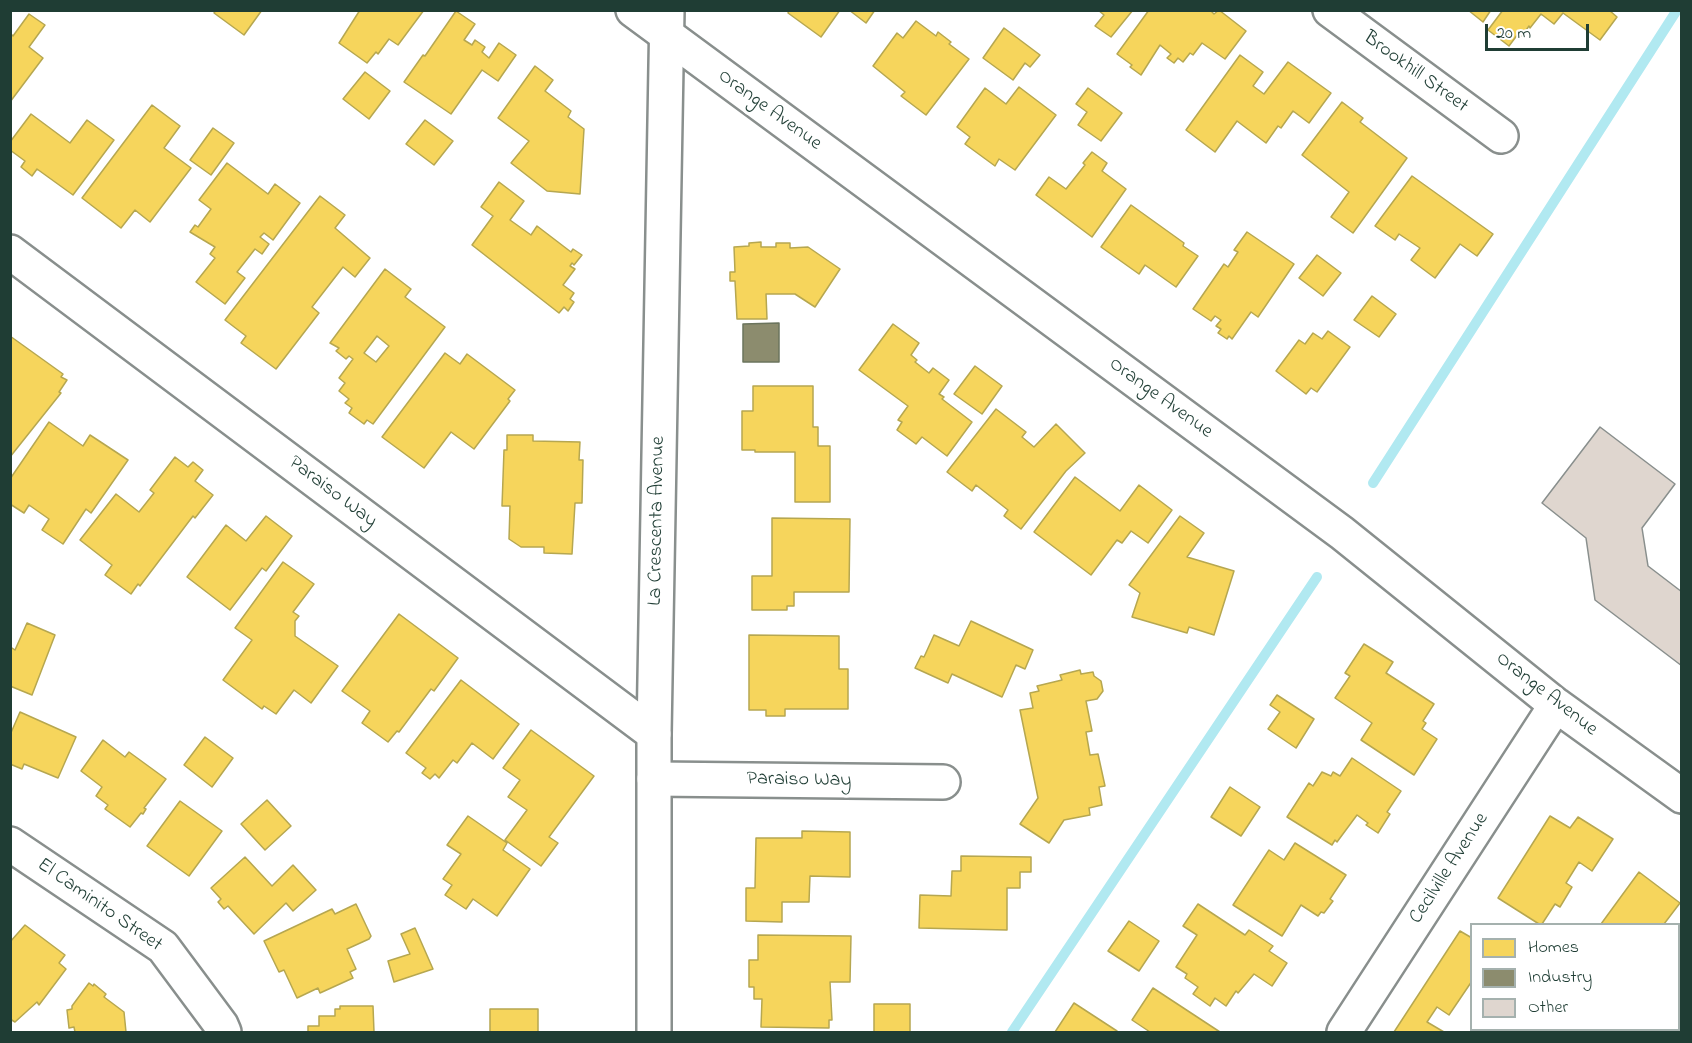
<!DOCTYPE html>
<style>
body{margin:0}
#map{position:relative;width:1692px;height:1043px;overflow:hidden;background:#fff;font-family:"Indie Flower",sans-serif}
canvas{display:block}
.frame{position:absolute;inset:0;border:12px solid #1f3d34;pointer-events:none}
.legend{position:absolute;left:1470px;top:923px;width:210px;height:108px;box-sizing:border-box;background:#fff;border:2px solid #a5b1ae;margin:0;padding:8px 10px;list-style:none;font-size:18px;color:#1f3d34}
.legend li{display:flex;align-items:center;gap:12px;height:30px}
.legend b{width:30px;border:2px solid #a5b1ae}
.scale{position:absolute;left:1485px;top:24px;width:104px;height:27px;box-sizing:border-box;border:3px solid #1f3d34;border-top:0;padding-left:8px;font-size:18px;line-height:21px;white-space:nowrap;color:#1f3d34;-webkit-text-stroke:4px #fff;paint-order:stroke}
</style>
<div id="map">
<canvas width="1692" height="1043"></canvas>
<div class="frame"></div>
<ul class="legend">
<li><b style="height:16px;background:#f6d55c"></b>Homes</li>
<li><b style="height:16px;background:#8c8c6e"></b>Industry</li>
<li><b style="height:16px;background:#dfd6cf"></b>Other</li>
</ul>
<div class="scale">20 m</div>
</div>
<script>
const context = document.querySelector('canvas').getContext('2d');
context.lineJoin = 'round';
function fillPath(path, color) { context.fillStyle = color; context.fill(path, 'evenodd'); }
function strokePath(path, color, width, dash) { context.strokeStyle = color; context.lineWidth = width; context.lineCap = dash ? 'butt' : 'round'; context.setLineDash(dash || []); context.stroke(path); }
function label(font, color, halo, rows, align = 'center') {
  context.font = font + ' "Indie Flower",sans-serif'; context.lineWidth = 6; context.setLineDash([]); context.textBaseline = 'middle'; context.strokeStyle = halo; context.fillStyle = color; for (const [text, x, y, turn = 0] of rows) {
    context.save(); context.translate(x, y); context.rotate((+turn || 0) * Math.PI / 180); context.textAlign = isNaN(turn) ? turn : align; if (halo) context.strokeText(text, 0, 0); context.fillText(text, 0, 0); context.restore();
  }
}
const homes = new Path2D(`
 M216,10h46l-18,25 -30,-22z
 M360,10h64l-26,35 -9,-6 -11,15 -2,-2 -9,11 -28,-20z
 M789,10h51l-19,27 -33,-24z
 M849,10h26l-9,13z
 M1098,10h35l-22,27 -16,-11 9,-11z
 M1149,10h61l4,4 5,-4 27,21 -21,28 -23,-16 -9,12 -3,-2 -7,9 -5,-4 -4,5 -7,-5 4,-4 -11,-9 -19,30 -11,-8 2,-2 -15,-11z
 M1468,10h23l-8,12z
 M1503,10h106l8,7 -17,23 -37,-27 -9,11 -13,-10 -11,14 -1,-2 -7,10 -4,-2 -9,12 -21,-16z
 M456,11l19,13 -11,16 8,5 3,-5 10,7 -3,5 7,6 10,-15 17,12 -18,26 -16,-11 -31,44 -47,-32 19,-27 2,1z
 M29,14l16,11 -16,22 14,11 -33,44v-69l3,3z
 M916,21l20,15 2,-4 13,10 -2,2 20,15 -43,56 -25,-19 4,-4 -32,-26 24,-33 6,5z
 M1004,28l36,27 -10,12 -5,-4 -12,17 -30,-22z
 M1240,55l23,17 -10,14 11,8 24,-32 43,31 -22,30 -16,-12 -12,17 -3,-2 -12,17 -29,-22 -22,31 -29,-22z
 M535,66l18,14 -8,11 26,20 -3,6 16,12 -4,65 -33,-3 -36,-28 18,-22 -31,-23z
 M365,72l25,19 -21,28 -26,-20z
 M1019,87l37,28 -41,55 -16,-11 -4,7 -30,-22 5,-7 -13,-10 28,-39 21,16z
 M1088,88l34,25 -21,28 -23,-16 9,-13 -11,-8z
 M1342,102l21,16 -3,4 47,36 -54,75 -22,-16 18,-25 -47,-37z
 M152,105l28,21 -16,22 27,20 -41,54 -15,-12 -14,18 -39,-30z
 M31,114l39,29 17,-23 27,20 -41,55 -36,-26 -5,7 -11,-9 4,-6 -15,-11v-8z
 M425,120l28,21 -19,24 -28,-21z
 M213,128l21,15 -23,32 -21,-15z
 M1092,152l15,11 -5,8 24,18 -34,48 -56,-42 13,-18 17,12 19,-24 -2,-2z
 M227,163l41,31 7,-10 25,19 -27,37 -9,-7 -4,4 9,7 -7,10 -7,-5 -18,23 8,6 -20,26 -29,-22 19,-24 -5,-4 5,-7 -25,-15 5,-7 3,2 13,-18 -12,-9z
 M1412,176l81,58 -16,22 -17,-12 -25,34 -24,-18 9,-12 -21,-14 -4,6 -20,-14z
 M499,182l25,19 -14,19 21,15 6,-9 34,26 2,-3 9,6 -8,10 -2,-2 -2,3 5,3 -12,16 11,8 -4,6 4,3 -6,9 -4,-4 -5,6 -87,-68 21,-29 -12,-9z
 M320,196l25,19 -10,13 35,30 -15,19 -12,-10 -31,40 7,6 -43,56 -35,-26 5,-7 -21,-16z
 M1131,205l53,38 -1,3 15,10 -22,31 -31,-22 -6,9 -38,-27z
 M1247,232l47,32 -36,53 -7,-5 -19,27 -3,-3 -2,3 -9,-6 3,-4 -5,-3 5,-6 -6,-4 -4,5 -18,-12 31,-45 4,3 10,-15 -4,-2z
 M761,242v5h15v-4h14v5l18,-1 32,22 -25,38 -20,-13h-29l1,25h-30l-2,-38h-5v-9h5l-1,-25 15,-1v-3z
 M1317,255l24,18 -18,23 -24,-18z
 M385,269l26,20 -6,8 40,30 -72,97 -6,-4 -3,4 -15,-11 3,-5 -7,-5 4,-4 -10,-8 6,-8 -6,-5 14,-19 -4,-3 -3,3 -10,-8 3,-3 -9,-5zM377,336l12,10 -13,16 -12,-9z
 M1372,296l24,18 -17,23 -25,-17z
 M893,324l26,19 -8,12 6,5 -2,2 14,11 4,-5 16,12 -10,14 5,3 -2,2 30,23 -25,34 -25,-19 -6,7 -19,-14 5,-8 -4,-2 10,-14 -49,-36z
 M1328,331l22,16 -33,45 -6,-4 -5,6 -30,-23 23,-31 6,4 8,-11 9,6z
 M10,336l53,38 -2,3 6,3 -8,12 2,1 -51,64z
 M445,353l15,11 7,-10 48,36 -7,9 2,2 -36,48 -23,-17 -27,36 -42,-31z
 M975,366l27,20 -20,28 -28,-20z
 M753,386h60v41h5v19h12v56h-35v-50h-40v-2h-13v-39h11z
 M996,409l30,23 -4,5 12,10 22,-23 29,29 -19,18 -45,58 -17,-13 4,-6 -32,-25 -4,6 -25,-19z
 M49,422l34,24 7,-11 38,25 -37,53 -5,-4 -23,35 -21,-14 7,-11 -20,-14 -5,8 -14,-9v-25z
 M507,435h26v6l47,1 -1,18h4l-1,43h-7l-3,51 -28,-1v-6h-23l-12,-8 1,-33h-8l2,-56h3z
 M175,457l13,10 5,-5 10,8 -8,11 18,14 -18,23 -2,-2 -53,70 -2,-2 -7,10 -26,-19 7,-10 -32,-25 36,-46 23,18 15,-19 -4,-3z
 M1075,477l45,34 19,-26 33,25 -24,33 -17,-12 -9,12 -5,-3 -26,35 -57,-43z
 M266,516l26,20 -26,35 -4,-3 -32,42 -43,-33 39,-52 20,16z
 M1180,516l24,17 -17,24 47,14 -20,64 -25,-8 -2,6 -55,-16 8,-24 -11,-8z
 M772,518l78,1 -1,73h-55v14h-7v4h-35v-34h20z
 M283,562l31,22 -21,28 6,4 -4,5v15l43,30 -27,37 -17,-13 -18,24 -12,-8 -2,3 -39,-29 29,-40 -17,-12z
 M399,614l59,44 -24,33 -3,-2 -32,43 -2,-1 -9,11 -26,-19 8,-12 -28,-20z
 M971,621l62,29 -8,19 -9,-4 -14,32 -50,-23 -4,9 -33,-15 6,-12 3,1 10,-22 25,11z
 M27,623l28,12 -23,60 -22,-9v-36l2,-2 3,2z
 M749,635l90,1v33h9v40h-63v7h-19v-6h-17z
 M1364,644l29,18 -7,11 48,31 -11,17 3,2 -4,6 15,10 -23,36 -53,-35 11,-17 -37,-25 15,-22 -5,-3z
 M1080,670l1,4 12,-2 1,4 7,5 2,10 -6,8 -11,2 6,30 -6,1 4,23 8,-1 7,32 -6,1 3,18 -13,3 1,7 -26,5 -15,23 -29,-19 18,-26 -18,-88 13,-2 -3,-15 9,-2 -2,-5 25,-6 -2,-5z
 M461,680l58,44 -26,35 -21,-16 -15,20 -4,-3 -14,18 -4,-4 -5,5 -8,-6 4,-5 -20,-15z
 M1277,695l37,24 -18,29 -28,-19 12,-17 -10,-7z
 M20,712l56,25 -18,41 -34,-14 -2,5 -12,-5v-29z
 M531,730l63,46 -45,61 9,6 -17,23 -36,-26 22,-30 -19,-13 12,-17 -17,-12z
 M205,737l28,21 -21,29 -28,-22z
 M103,740l22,17 4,-5 37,27 -22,29 2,1 -3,5 -2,-1 -11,14 -25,-18 3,-4 -12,-9 6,-9 -21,-16z
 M1352,758l49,33 -14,21 3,2 -12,19 -12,-8 2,-2 -11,-8 -20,27 -2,-2 -3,5 -45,-28 22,-34 4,3 9,-14 9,4 2,-4 7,4z
 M1230,787l30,20 -19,29 -30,-19z
 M267,800l24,26 -26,24 -24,-26z
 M180,801l42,30 -33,45 -42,-30z
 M468,816l39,27 -4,7 27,19 -33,47 -24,-17 -7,10 -21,-14 7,-10 -9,-6 18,-25 -14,-9z
 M1550,816l20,12 8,-11 35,22 -21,32 -13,-9 -13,21 6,4 -12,20 -5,-3 -13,20h-3l-41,-26z
 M802,831l48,1v45l-40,-1 -1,26h-27v20l-36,-1v-33h9l1,-50h46z
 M1295,843l51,32 -16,24 3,2 -9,12 -3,-1 -3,4 -17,-11 -19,31 -49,-31 36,-55 15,10z
 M961,856l70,1v15h-11v16h-13v42l-88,-2 1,-33 31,1 1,-25h9z
 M245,857l27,29 21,-21 23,25 -23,21 -7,-8 -32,31 -26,-28 -4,3 -6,-7 3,-3 -10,-11z
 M1639,872l41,31 -16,21h-63z
 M356,904l15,32 -2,3 -22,10 9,20 -6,3 3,6 -33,15 -2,-5 -21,10 -13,-28 -5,2 -15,-31 68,-32 3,5z
 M1198,904l47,31 4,-5 24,16 -4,5 18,12 -15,23 -18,-12 -16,19 -2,-2 -10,15 -11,-8 -5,8 -17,-12 5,-7 -13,-9 2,-4 -11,-7 21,-32 -14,-9z
 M1129,921l30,20 -20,30 -31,-20z
 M25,925l40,30 -6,8 7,6 -27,36 -2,-3 -22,20 -5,-3v-77z
 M415,928l18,41 -39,13 -6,-21 22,-7 -9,-20z
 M1460,931l12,7v43l-23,34 -12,-8 -10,15 17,10h-50z
 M758,935l93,1 -1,46h-20l2,38h-3v8l-68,-1 1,-28h-8v-12h-5v-27h9z
 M89,983l4,3 1,-2 12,10 -2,3 20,15 2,20h-51l-1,-5 -5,1 -2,-18 5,-1v-3z
 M1153,988l67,44h-70l-18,-12z
 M1074,1003l43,28 -1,1h-61z
 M874,1004h36v28h-36z
 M340,1006h33l1,26h-66v-6h11v-10h16v-7h5z
 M490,1009h48v23h-48z`);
const industry = new Path2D(`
 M779,323v39h-36v-38z`);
const stream = new Path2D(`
 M1373,483l304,-473
 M1012,1032l305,-455`);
const building = new Path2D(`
 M1600,427l75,57 -33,44 6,38 34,26v74l-87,-66 -9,-62 -44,-35z`);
const minor = new Path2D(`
 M633,10l709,523 214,172 126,91
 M1330,10l171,126
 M10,252l644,482
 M654,779l289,3
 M10,844l153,103 58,78 3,7
 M1344,1032l212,-327`);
const tertiary = new Path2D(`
 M654,1032v-298l13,-724`);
const streetNames = [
 ["Brookhill Street",1415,73,36],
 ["Orange Avenue",769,111,36],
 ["Orange Avenue",1160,399,36],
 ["Paraiso Way",332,493,37],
 ["La Crescenta Avenue",658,521,-89],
 ["Orange Avenue",1546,695,38],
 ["Paraiso Way",799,781,1],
 ["Cecilville Avenue",1450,869,-57],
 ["El Caminito Street",99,906,35]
];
fillPath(homes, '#f6d55c');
strokePath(homes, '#b6a750', 1.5);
fillPath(industry, '#8c8c6e');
strokePath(industry, '#6b745d', 1.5);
strokePath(stream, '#b1e9f1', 10);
fillPath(building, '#dfd6cf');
strokePath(building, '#898f8d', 1.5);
strokePath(minor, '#898f8d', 38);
strokePath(tertiary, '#898f8d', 38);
strokePath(minor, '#fff', 33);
strokePath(tertiary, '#fff', 33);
label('20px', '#1f3d34', '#fff', streetNames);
</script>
